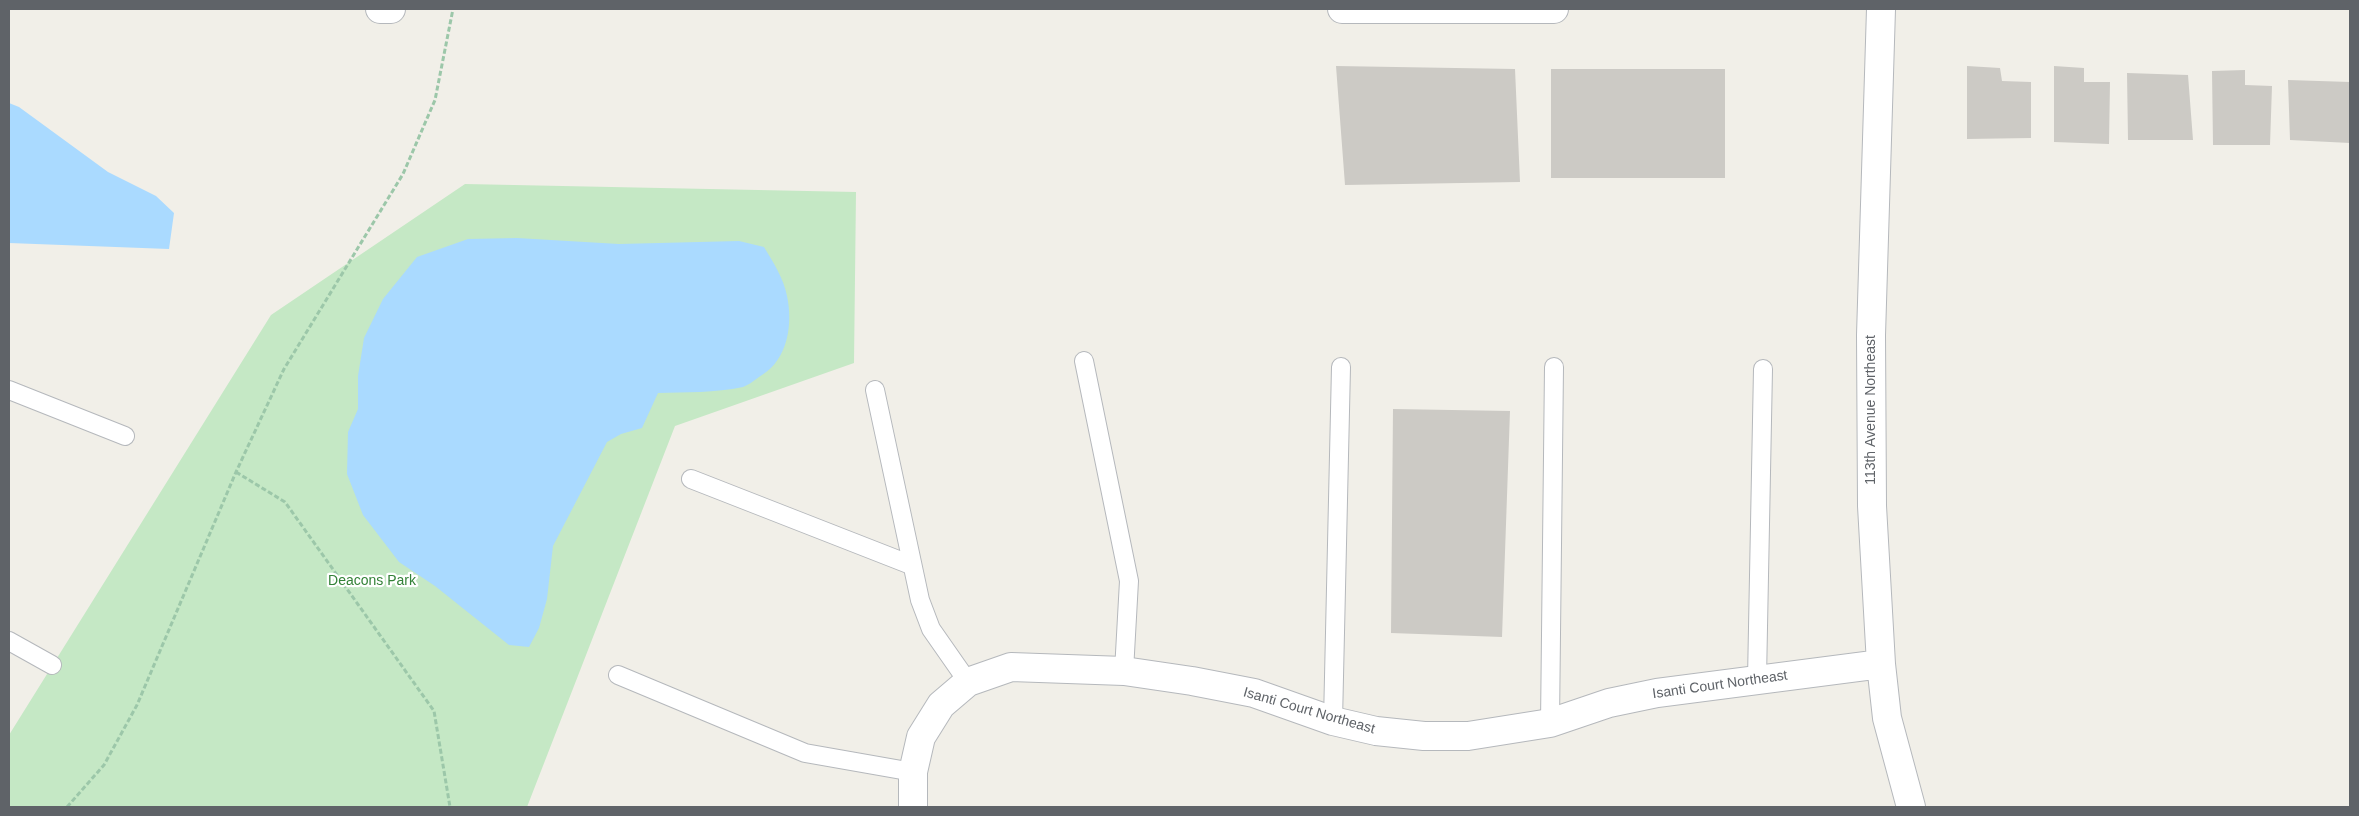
<!DOCTYPE html>
<style>
body{margin:0}
#map{position:relative;width:2359px;height:816px;overflow:hidden;background:#f1efe8;font-family:Helvetica,sans-serif}
canvas{display:block}
.frame{position:absolute;inset:0;border:10px solid #5f6368;pointer-events:none}
</style>
<div id="map">
<canvas width="2359" height="816"></canvas>
<div class="frame"></div>
</div>
<script>
const context = document.querySelector('canvas').getContext('2d');
context.lineJoin = 'round';
function fillPath(path, color) { context.fillStyle = color; context.fill(path, 'evenodd'); }
function strokePath(path, color, width, dash) { context.strokeStyle = color; context.lineWidth = width; context.lineCap = dash ? 'butt' : 'round'; context.setLineDash(dash || []); context.stroke(path); }
function label(font, color, halo, rows, align = 'center') {
  context.font = font + ' Helvetica,sans-serif'; context.lineWidth = 4.5; context.setLineDash([]); context.textBaseline = 'middle'; context.strokeStyle = halo; context.fillStyle = color; for (const [text, x, y, turn = 0] of rows) {
    context.save(); context.translate(x, y); context.rotate((+turn || 0) * Math.PI / 180); context.textAlign = isNaN(turn) ? turn : align; if (halo) context.strokeText(text, 0, 0); context.fillText(text, 0, 0); context.restore();
  }
}
const green = new Path2D(`
 M465,184l391,8 -2,171 -179,63 -148,381h-518v-72l262,-420z`);
const water = new Path2D(`
 M9,103l10,4 89,65 48,24 18,17 -5,36 -160,-6z
 M517,238l102,6 120,-3 25,6c9,15 20,32 23,49 6,28 1,63 -25,79 -6,4 -13,10 -19,12 -28,6 -57,5 -85,6l-16,35 -21,6 -14,8 -54,104 -6,53 -8,29 -10,19 -20,-2 -74,-59 -36,-24 -36,-47 -16,-41 1,-42 10,-23v-33l6,-38 19,-39 34,-42 51,-18z`);
const building = new Path2D(`
 M1336,66l179,3 5,113 -175,3z
 M1967,66l33,2 2,13 29,1v56l-64,1z
 M2054,66l30,2v14h26l-1,62 -55,-2z
 M1551,69h174v109h-174z
 M2245,70v15l27,1 -2,59h-57l-1,-74z
 M2127,73l61,2 5,65h-65z
 M2288,80l62,2v61l-60,-3z
 M1393,409l117,2 -8,226 -111,-4z`);
const path = new Path2D(`
 M236,472l49,30 149,209 16,96
 M67,807l37,-42 33,-60 99,-233 48,-103 119,-195 32,-74 18,-91`);
const service = new Path2D(`
 M1084,361l45,220 -5,90
 M9,390l116,46
 M875,390l45,210 11,29 37,53
 M691,479l220,86
 M9,641l43,24
 M618,675l187,78 108,19
 M1757,679l6,-310
 M1333,721l8,-354
 M1550,723l4,-356`);
const minor = new Path2D(`
 M380,9h11
 M1342,9h212
 M1881,9l-10,326 1,171 9,158 6,54 24,89
 M913,807v-35l8,-35 20,-32 27,-23 43,-15 113,4 68,10 62,12 79,28 43,10 48,5h44l82,-13 59,-20 48,-10 224,-29`);
const streetNames = [
 ["113th Avenue Northeast",1871,410,-90],
 ["Isanti Court Northeast",1720,685,-8],
 ["Isanti Court Northeast",1309,711,16]
];
const parkNames = [
 ["Deacons Park",372,581]
];
fillPath(green, '#c5e8c5');
fillPath(water, '#aadaff');
fillPath(building, '#cccac5');
strokePath(service, '#b5b8bc', 20);
strokePath(minor, '#b5b8bc', 30);
strokePath(path, '#9cc7a9', 3, [5, 2.5]);
strokePath(service, '#fff', 18);
strokePath(minor, '#fff', 28);
label('14px', '#5f6368', '#fff', streetNames);
label('14px', '#348238', '#fff', parkNames);
</script>
